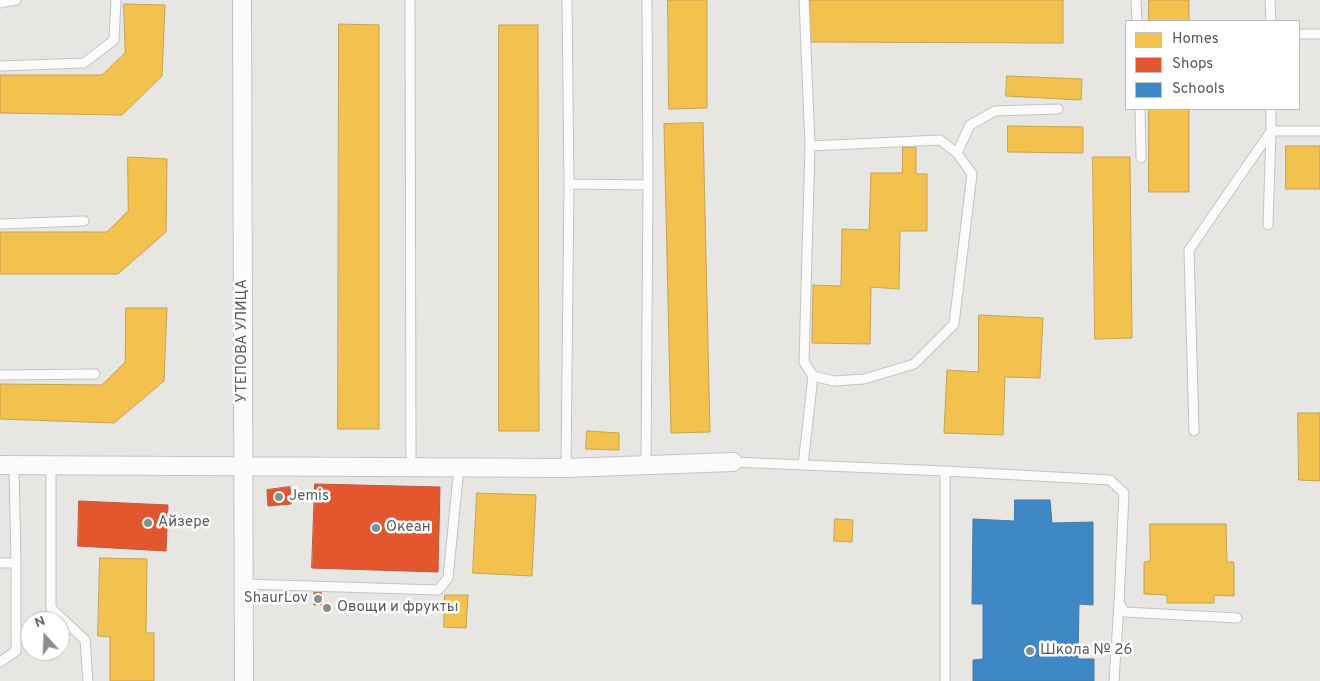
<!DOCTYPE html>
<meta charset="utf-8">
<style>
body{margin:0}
#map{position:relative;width:1320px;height:681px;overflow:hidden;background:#e8e6e2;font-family:Overpass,sans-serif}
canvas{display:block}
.legend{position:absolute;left:1125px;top:20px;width:175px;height:90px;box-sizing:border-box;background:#fff;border:1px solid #bcbebf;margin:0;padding:6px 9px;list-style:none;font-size:15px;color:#585d60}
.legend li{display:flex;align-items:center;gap:10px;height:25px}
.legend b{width:25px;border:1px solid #bcbebf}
.north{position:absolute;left:20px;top:611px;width:50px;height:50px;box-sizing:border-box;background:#fff;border:1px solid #bcbebf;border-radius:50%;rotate:340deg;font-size:14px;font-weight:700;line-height:20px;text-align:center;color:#585d60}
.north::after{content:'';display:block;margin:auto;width:18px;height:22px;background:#8a8d8e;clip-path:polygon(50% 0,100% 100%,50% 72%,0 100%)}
</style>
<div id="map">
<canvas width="1320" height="681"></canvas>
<ul class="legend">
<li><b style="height:14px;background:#f2c14e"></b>Homes</li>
<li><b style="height:14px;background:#e4572e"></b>Shops</li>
<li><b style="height:14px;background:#3f88c5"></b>Schools</li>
</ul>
<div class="north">N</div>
</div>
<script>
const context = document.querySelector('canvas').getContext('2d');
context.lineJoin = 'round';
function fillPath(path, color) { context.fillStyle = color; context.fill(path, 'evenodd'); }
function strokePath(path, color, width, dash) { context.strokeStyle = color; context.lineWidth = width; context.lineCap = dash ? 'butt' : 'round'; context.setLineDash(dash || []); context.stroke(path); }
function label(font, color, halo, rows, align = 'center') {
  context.font = font + ' Overpass,sans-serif'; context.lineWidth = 5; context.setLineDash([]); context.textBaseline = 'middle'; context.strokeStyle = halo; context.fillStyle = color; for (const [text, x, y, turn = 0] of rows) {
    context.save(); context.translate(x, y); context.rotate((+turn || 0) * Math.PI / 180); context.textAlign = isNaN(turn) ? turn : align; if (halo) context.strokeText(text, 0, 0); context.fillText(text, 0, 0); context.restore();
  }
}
const homes = new Path2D(`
 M668,0h39v108l-38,1z
 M810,0h253v43l-253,-1z
 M1149,0h40v21h-40z
 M124,4l41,1 -3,71 -40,39 -122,-2v-38h102l23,-22z
 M339,24l40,1v404h-41z
 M499,25h39l1,406h-40z
 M1007,76l75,3 -1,21 -75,-4z
 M1149,109h40v83h-40z
 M703,123l7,309 -39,1 -7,-309z
 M1008,126l75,1v26l-75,-1z
 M1286,146h34v43h-34z
 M903,147h13v27h11v57h-27l-1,58 -28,-2 -1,57 -58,-1 1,-58 28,1 1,-57 27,1 2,-57h31z
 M128,157l39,2 -1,73 -48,42h-118v-42h107l21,-21z
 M1093,157h37l2,181 -37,1z
 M126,308h41l-3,73 -50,42 -114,-4v-35l102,1 23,-23z
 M979,315l64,3 -3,60 -35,-1 -2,58 -59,-2 3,-63 31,2z
 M1298,413h22v68l-21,-1z
 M587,431l32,2v17l-33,-1z
 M477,493l59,2 -4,81 -59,-3z
 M835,519l18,1 -1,22 -18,-1z
 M1150,524h76l1,38h7v34l-20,-1v8h-47v-8l-23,-1v-32l6,-1z
 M100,558l47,1 -1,74h8v48h-44v-44l-12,-1z
 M445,595h23l-2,33 -22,-1z`);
const shops = new Path2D(`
 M315,484l125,3 -2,85 -126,-4z
 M290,487l1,17 -23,2 -1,-16z
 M79,501l89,4 -2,46 -88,-5z
 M321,592l1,12 -8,1v-12z
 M329,604l1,7 -5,1 -1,-7z`);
const schools = new Path2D(`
 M1015,500h35l2,23 41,-1v83l-14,-1 -1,55h16v22h-121v-21l10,-1v-55h-11l1,-85 41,2z`);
const lane = new Path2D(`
 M410,0l1,467
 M804,0l6,146 -6,216 9,14 21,5 30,-2 50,-15 40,-40 18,-150 -15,-21 -17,-13 -130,6
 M1136,0l1,21
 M1270,0l1,21
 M0,3l16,-3
 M1299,34h21
 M0,66l84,-3 30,-23 2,-40
 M1140,109l1,49
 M957,153l13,-28 25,-14 63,-2
 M569,184l79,1
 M0,224l84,-3
 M1268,225l3,-94h49
 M0,375l95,-1
 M1194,431l-5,-181 82,-119v-22
 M733,462l212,9v210
 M646,464l2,-279 -1,-185
 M51,465v143l34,32 3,41
 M803,465l10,-89
 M566,468l3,-284 -2,-184
 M945,471l165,9 14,13 -5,110 6,9 112,6
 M0,563h16
 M244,584l194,6 10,-12 11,-111
 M0,662l16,-11v-88l-2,-98
 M1114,681l5,-78`);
const street = new Path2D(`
 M242,0l2,681
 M0,465l566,3 167,-6`);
const markers = [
 [279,497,5,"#8a8d8e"],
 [148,523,5,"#8a8d8e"],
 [376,528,5,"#8a8d8e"],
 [318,599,5,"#8a8d8e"],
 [327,608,5,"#8a8d8e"],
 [1030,651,5,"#8a8d8e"]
];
const streetNames = [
 ["УТЕПОВА УЛИЦА",243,341,-90]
];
const poiNames = [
 ["Jemis",289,497],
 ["Айзере",158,523],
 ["Океан",386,528],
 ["ShaurLov",308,599,"right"],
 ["Овощи и фрукты",337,608],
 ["Школа № 26",1040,651]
];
fillPath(homes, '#f2c14e');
strokePath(homes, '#c4a353', 1);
fillPath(shops, '#e4572e');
strokePath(shops, '#ba593d', 1);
fillPath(schools, '#3f88c5');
strokePath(schools, '#467ba7', 1);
strokePath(lane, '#c3c3c3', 11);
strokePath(street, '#c3c3c3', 20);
strokePath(lane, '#fcfbfb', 9);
strokePath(street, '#fcfbfb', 18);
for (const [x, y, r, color] of markers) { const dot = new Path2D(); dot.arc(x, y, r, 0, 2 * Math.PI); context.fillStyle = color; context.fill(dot); strokePath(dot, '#fff', 2); }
label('15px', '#585d60', '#fff', streetNames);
label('15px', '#585d60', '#fff', poiNames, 'left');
</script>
